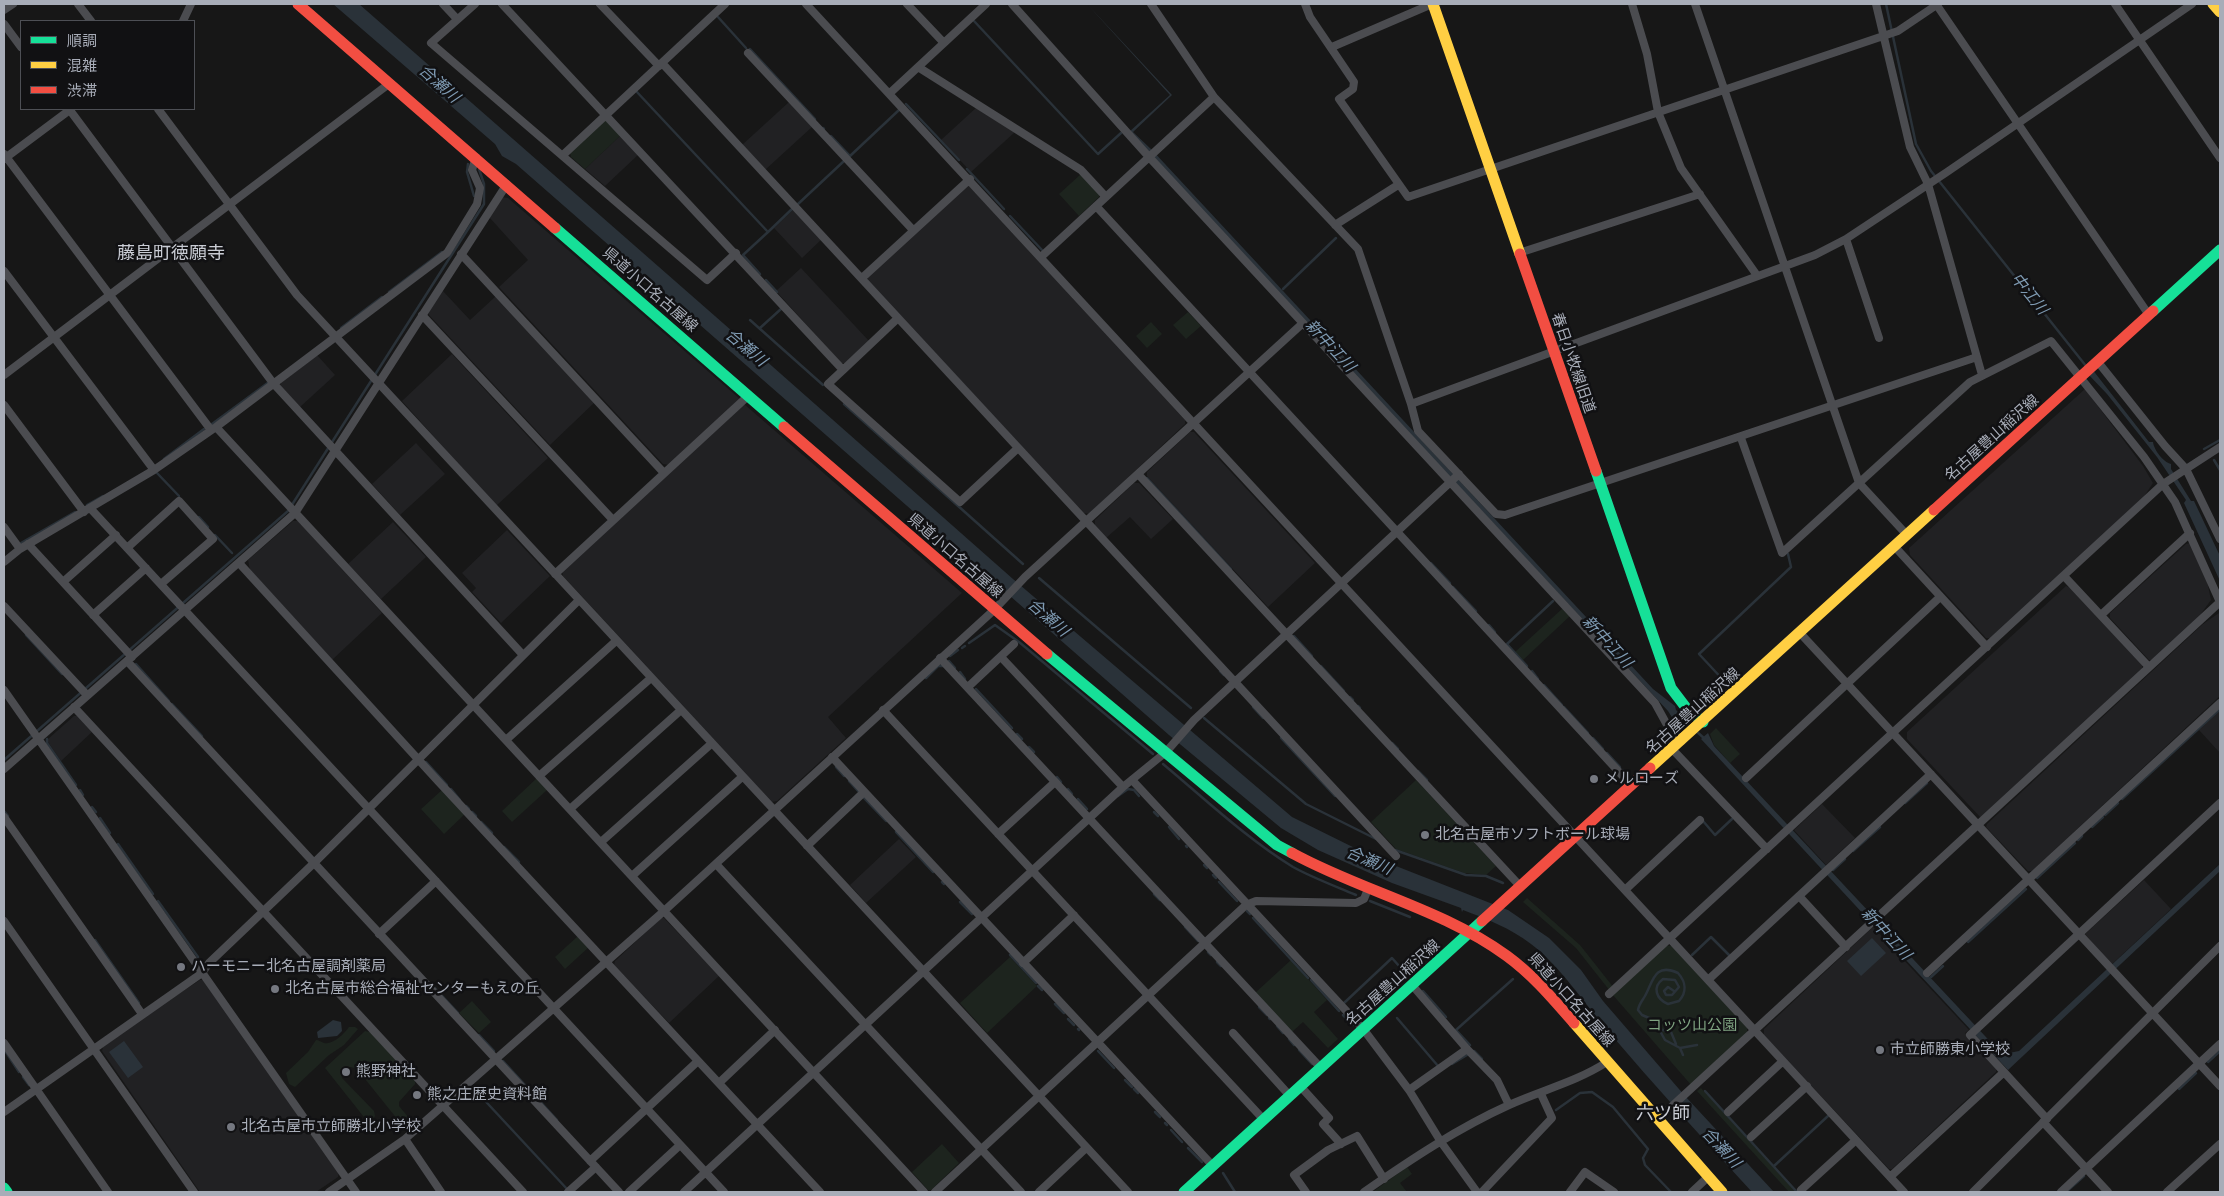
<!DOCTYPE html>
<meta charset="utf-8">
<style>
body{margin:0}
#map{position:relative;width:2224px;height:1196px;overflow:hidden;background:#171717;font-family:Cabin,"Noto Sans JP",sans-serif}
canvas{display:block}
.frame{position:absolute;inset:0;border:5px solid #a8adb8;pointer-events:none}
.legend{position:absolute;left:20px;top:20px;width:175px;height:90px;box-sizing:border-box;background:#111113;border:1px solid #4d4f55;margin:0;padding:6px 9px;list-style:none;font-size:15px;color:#a8adb8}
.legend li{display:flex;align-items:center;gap:10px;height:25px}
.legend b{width:25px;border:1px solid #4d4f55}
</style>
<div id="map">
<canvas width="2224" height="1196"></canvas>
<div class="frame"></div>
<ul class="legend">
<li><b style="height:6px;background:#16e098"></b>順調</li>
<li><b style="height:6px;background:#ffcf43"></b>混雑</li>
<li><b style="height:6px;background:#f24e42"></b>渋滞</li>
</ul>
</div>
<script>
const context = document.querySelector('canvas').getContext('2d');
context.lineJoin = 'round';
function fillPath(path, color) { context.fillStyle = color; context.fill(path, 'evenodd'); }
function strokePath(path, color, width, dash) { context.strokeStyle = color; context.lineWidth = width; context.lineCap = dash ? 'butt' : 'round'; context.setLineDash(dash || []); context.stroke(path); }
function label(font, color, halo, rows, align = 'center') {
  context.font = font + ' Cabin,"Noto Sans JP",sans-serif'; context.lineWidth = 5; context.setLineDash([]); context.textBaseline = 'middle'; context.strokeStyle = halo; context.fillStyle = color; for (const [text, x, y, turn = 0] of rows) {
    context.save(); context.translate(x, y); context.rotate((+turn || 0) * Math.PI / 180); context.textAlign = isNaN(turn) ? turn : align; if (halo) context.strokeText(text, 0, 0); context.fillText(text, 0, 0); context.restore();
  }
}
const built = new Path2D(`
 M789,102l23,25 -47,43 -23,-25z
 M977,107l38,25 -44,40 -30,-32z
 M621,135l18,19 -34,32 -20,-17z
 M964,186h5l216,234v4l-96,90 -5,-1 -216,-232v-5z
 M502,197l6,1 232,201 -71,66 -6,-1 -164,-177 29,-27 -39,-43z
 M794,209l28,30 -20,19 -28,-30z
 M801,268l68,73 -24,22h-4l-65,-72z
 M442,290l28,30 26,-24 99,106 -45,43 -121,-130 -1,-4z
 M452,354l96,104 -52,48 -94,-105z
 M317,355l18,20 -35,32 -20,-21 1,-4z
 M2085,389l58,77 10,17 -10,15 -152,140h-5l-76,-83 -1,-7z
 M744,404l218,189 -134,124 18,21 -69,63 -5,1 -209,-226 -1,-5z
 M1190,432h4l121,131 -47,44 -121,-131v-4z
 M416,443l29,31 -45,41 -28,-31z
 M1134,483h5l34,36 -22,20 -21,-22 -24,21 -11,-12v-6z
 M293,521h5l84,92 -50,47 -82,-90 -2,-10z
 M393,522l33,35 -45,42 -33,-35z
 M507,530l43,46 -49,47 -29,-31 4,-4 -14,-15z
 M2190,543l17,38 4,19 -16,22 -42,38h-4l-39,-42v-5l76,-69z
 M2066,586l5,2 71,77v5l-161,148 -74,-79v-7z
 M2219,613l1,83 -188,175h-4l-42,-44 1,-3 216,-200z
 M2220,710v43l-21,-23z
 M74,716h3l15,16 -31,29 -13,-19v-3z
 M1822,804l33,34 -29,27 -32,-35z
 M899,839l17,18 -50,46 -16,-18z
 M2144,880l27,29 -60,56 -26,-31z
 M661,918h3l55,58 -50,47 -55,-58 1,-4z
 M1873,927l96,103 -4,3 31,33v6l-104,97h-3l-125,-134v-6z
 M200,980h5l134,192 -1,5 -22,15h-116l-98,-141 1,-4 46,-34z`);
const green = new Path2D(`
 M605,120l16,15 -36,34 -14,-12 -1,-4z
 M1081,174l18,20v3l-20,19 -20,-22z
 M1188,312l13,14 -15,13 -13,-14z
 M1151,322l11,12 -15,14 -11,-12z
 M1563,608l7,8 -47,44 -8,-8z
 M1716,728l24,26 -10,9 -16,-18 -4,-11z
 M537,778l10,12 -35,32 -10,-11z
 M1416,780l80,86 -10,9 -22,-2 -68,-24 -25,-27z
 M442,790l23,24 -21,20 -23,-25z
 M1527,898l53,47 34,43 -4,3 -34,-43 -53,-46z
 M578,936l11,11 -24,22 -10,-12z
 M1664,945l8,1 75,81v7l-55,52 -80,-92z
 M1010,957l27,29 -50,47 -27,-30z
 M1291,960l36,40 -13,12 24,27 -10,9 -25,-26 -11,10 -37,-39z
 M472,1001l19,21 -12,11 -20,-20z
 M349,1027h6l3,2 -14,16 -15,10 -34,32 -6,-3 -3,-11 22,-21 8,-12c3,0 5,2 8,3 9,2 20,-9 25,-16z
 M365,1031l5,1 45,48v4l-16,18v4l10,12 -7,7 -45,-56c-7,-3 -12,-4 -16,3l1,6 32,33 1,5 -3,5h-5l-42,-53z
 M1701,1088l95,104h-7l-92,-101z
 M942,1144l17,19 -28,27h-3l-16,-18z
 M1407,1167l5,7 -12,9 7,9h-32l-1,-1z`);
const water = new Path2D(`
 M333,4h26l381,334 13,7 11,14 249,220 279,238 81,40 135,53 41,28 32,32 22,31 82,95 89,96h-22c-49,-53 -97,-106 -144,-161 -25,-29 -46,-63 -77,-87 -21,-16 -44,-25 -68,-34l-1,2 -1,-4 -69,-25 -74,-33 -37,-22 -112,-93 -653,-571 -14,-8 -7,-12z
 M1087,4l85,91 -39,37 19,18 501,539 22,17 1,4 6,6 -7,6 -7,-11 -539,-579 41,-37z
 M2092,369l57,73h4c1,8 10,20 18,22v5l20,32h3l26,55v25l-36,-78 2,-3 -29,-43 -50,-63 -20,-21z
 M1708,733l6,13 285,305 10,2 10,-2 201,-187v7l-212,199 -307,-331z
 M1872,938l14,15 -25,23 -14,-15z
 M333,1020l8,2 1,9 -5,5 -19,2 -1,-6z
 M124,1041l19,26 -15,11 -19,-26z`);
const stream = new Path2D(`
 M1886,4l30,140 15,27 155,195
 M718,17l28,31
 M974,21l124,133 23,-21
 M750,49l65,70
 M636,91l132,141 24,-23
 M906,104l53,56
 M823,128l1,1
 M831,136l19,20 49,-46
 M468,164l-1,8 7,24
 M967,169l37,40
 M798,204l46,-43
 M1010,216l33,35
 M760,274l-17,-19 25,-23
 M766,280l11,12
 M1283,289l53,-51
 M389,292l53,-40
 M750,320l73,65
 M341,328l41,-31
 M760,328l21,-19
 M844,404l179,160
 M212,424l57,-42
 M2204,449l16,-9
 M164,459l40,-30
 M2214,460l6,10
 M157,473l22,23
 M1147,478l84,91
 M87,505l16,-9
 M199,517l9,10
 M215,535l17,18
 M21,543l54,-31
 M1431,563l19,20
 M1039,578l152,130
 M1453,587l23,24
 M1489,625l6,7
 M26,635l36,39
 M1294,636l18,20
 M969,643l26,-18 24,17 134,112
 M962,648l3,-2
 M950,656l8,-6
 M949,661l6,7
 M136,664l33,37
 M1321,666l23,25
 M1527,666l-20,-22 46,-43
 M1220,671l4,4
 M1532,671l6,8
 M960,672l5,7
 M926,678l12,-12h6
 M1726,683l-27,-29 92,-87 -3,-13
 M1544,685l18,20
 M976,689l36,39
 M1350,697l3,3
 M172,704l30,32
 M1358,706l2,2
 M1253,707l10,11
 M1564,707l24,26
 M1678,717l11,9
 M1204,718l102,86 70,35
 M1696,731l9,8
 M1017,734l5,5
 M1281,738l54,58
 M1593,738l10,11
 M47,739v4l29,42
 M1392,743l6,6
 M1029,747l5,5
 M1607,753l13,14
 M4,760l284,-249 196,-307v-20l-5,-15 2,-2
 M426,762l21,23
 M1163,764c42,35 83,74 130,103 20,11 42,19 63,28
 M836,767l8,9
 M1623,770l5,6
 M1418,771l9,9
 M1057,777l4,5
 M849,781l10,11
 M451,789l9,11
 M1068,789l4,5
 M80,790l3,5
 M1118,796l10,-7 6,1 5,6
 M864,798l22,23
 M1078,799l9,10
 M2122,799l98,-90
 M1905,803l22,-20
 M466,806l3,3
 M92,807l4,5
 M4,811l4,5
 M472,812l4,4
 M1154,812l4,4
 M2105,815l13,-12
 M100,818l10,15
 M481,822l11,11
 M1701,823l2,-2 12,14 17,-16
 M1169,827l10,12
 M2092,827l11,-10
 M896,832l37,40
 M2078,840l4,-4
 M118,844l35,50
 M1186,846l1,1
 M504,847l15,15
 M1395,850l71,25 20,1 17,7
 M1853,851l27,-24
 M1204,865l3,3
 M1833,870l12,-11
 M1213,875l3,3
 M2037,878l38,-35
 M942,882l2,2
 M1219,882l18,19
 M1154,894l6,6
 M158,901l40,56
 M1370,901l40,16
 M960,902l12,12
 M1247,911l3,3
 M1253,918l55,60
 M1185,927l13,14
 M95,940l44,63
 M1968,942l58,-53
 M1208,952l3,3
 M1010,955l26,28
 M1692,955l19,-18 18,18
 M1217,962l4,4
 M1931,977l12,-11
 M1311,980l28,31
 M432,985l26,28
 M1038,986l4,4
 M1423,991l23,26
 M1674,991l-6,-4 -4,4 2,4h6l7,-8 -4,-7 -12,-1c-11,8 -7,20 5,25l11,-3c8,-9 7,-19 -1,-28 -24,-11 -25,9 -33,23 -3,5 -6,8 -7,14l4,5 12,5 11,20 15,8 17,-3
 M1344,1003l48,-45 15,17
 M1055,1004l9,9
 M1259,1007l8,8
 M1343,1015l10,10
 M1269,1018l1,1
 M1397,1018l41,48
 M1068,1019l6,6
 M1277,1026l6,7
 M1078,1029l1,1
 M1659,1029l12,3 5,12
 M479,1035l15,16
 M1289,1039l5,6
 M1470,1045l-14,-15 57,-51
 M1680,1048l3,7
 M4,1049l15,23
 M1299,1050l13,14
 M1098,1051l16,17
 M1474,1051l8,8
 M503,1061l54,59
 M2208,1062l12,-11
 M1452,1064l15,-9
 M23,1077l6,8
 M1125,1080l7,7
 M1134,1089l4,4
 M2179,1089l17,-16
 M476,1091l91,98
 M1705,1091l91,100
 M1556,1110l24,-17 12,-1 21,15 35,42 -5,9 2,7 26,27
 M1155,1112l5,5
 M1165,1123l2,2
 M1171,1130l11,12
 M1188,1148l14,14
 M1774,1166l54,-50
 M1223,1173l12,19
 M2066,1192l18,-16`);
const street = new Path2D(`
 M78,4l13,17
 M443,4l14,15
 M475,4l-44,39 276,237 29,-27
 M502,4l341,366 55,-52
 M600,4l59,62
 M806,4l1098,1188
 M907,4l37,39
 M1012,4l137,153 506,546 11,20 16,18
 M1151,4l63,93 144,152 53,155 404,-149 31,-16 101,-67 245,-168
 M1305,4l5,13 44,65 -1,7 -14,10 69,98 490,-166 40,-27
 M1632,4l15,50 11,58 23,56 75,106
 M1695,4l164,479 48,52
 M1876,4l34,143 18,37 54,191
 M1936,4l213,311
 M2115,4l105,154
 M4,10l9,-6
 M183,21l8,-17
 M4,24l17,23
 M1332,47l100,-43
 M748,53l165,177
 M662,63l734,793
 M918,67l163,103 25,27
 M890,93l96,-89
 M69,109l204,274 250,272
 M158,109l139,186 831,897
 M4,154l207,276
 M563,155l162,-151
 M4,159l67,-50
 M1096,206l536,580
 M1335,225l63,-40
 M1846,239l33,99
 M1519,253l181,-59
 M461,254l203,219
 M1041,257l173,-160
 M4,271l150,199
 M862,278l108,-99
 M422,315l191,205
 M2098,362l67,84 21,23 34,70
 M843,370l-15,14 132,118 58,-54
 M4,375l386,-292
 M1411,404l7,27 78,83 9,1 472,-158
 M4,405l80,107
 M216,427l708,765
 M1741,438l41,115 188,-171 81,-41 93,116 31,45 45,100
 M1138,474l382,412
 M90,508l634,684
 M4,527l16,22
 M28,544l104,113
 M1895,547l92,100
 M127,548l52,-47 34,38 -52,45
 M4,562l16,-13 134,-79 62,-43 231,-174 30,-49 3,-16 -8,-18 4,-13
 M239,563l198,217 383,412
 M555,574l193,-178
 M2064,576l85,91
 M63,582l53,-47
 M4,606l83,89
 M93,615l53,-47
 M2101,615l89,-82
 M1800,633l420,453
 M1001,657l122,130
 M940,658l381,410
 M127,661l492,531
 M968,687l46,-43
 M4,690l352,502
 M74,707l449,485
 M883,710l381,410
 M506,740l110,-99
 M1673,750l94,99
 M832,757l381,409
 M4,769l291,-256 212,-329
 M539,776l112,-98
 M1746,778l194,-181
 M1133,781l231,249 45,60 32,52 36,50
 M570,809l111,-99
 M4,817l138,197
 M998,834l57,-52
 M601,842l110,-98
 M807,846l57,-54
 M716,864l305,328
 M632,876l110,-99
 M1625,890l75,-70
 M1799,896l47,51
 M4,921l190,271
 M379,934l57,-53
 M1023,963l51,-48
 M1927,973l293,-270
 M1708,980l223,-206
 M1412,985l55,64 30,31 12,25
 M1609,994l554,-510 57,-37
 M1233,1033l57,63
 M4,1043l104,149
 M719,1083l56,-53
 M1301,1087l28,31 -6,6 18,20
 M1409,1090l58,-41
 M4,1112l198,-139 7,-10 105,-100 265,-263
 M1728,1112l55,-51
 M2047,1119l-77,-84 250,-232
 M1657,1120l563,-518
 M2043,1122l65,70
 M1751,1137l56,-51
 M405,1139l36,53
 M590,1161l108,-100
 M1890,1177l114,-105
 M1801,1190l55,-50
 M329,1192l76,-53 259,-228 330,-301 31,-33 278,-254
 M568,1192l28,-25
 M629,1192l51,-47
 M684,1192l439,-405 43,-35 28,-32 265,-246
 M935,1192l311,-287 10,-4 100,2 8,-4 4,-10
 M1039,1192l47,-44
 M1306,1192l-12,-17 34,-25 29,-14 27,43
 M1364,1192c46,-32 94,-64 145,-87 33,-15 67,-23 98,-43
 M1482,1192l70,-74 -11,-24
 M1570,1192l15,-20 29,20
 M1692,1192l16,-15
 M1973,1192l247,-246
 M2061,1192l159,-148
 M2167,1192l53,-48`);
const fast = new Path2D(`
 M555,228l229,199
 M2153,311l67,-61
 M1596,471l75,217 16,21 16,13
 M1047,654l230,191 15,8
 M4,1188l3,4
 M1184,1192l298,-271`);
const slow = new Path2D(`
 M1433,4l87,250
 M2213,4l7,8
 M1650,768l284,-258
 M1574,1023l148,169`);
const jam = new Path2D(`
 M298,4l257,224
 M1520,254l76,217
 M784,427l263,227
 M1934,510l219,-199
 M1292,853c69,38 151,56 215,103 26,19 46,43 67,67
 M1482,921l168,-153`);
const markers = [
 [1594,779,5,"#757880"],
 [1425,835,5,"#757880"],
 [181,967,5,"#757880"],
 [275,989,5,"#757880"],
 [1880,1050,5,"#757880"],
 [346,1072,5,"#757880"],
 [417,1095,5,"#757880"],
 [231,1127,5,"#757880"]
];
const streetNames = [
 ["県道小口名古屋線",650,290,41],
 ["春日小牧線旧道",1573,363,71],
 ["名古屋豊山稲沢線",1992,438,-42],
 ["県道小口名古屋線",955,556,41],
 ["名古屋豊山稲沢線",1693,711,-42],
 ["名古屋豊山稲沢線",1393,983,-42],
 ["県道小口名古屋線",1571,1000,48]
];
const poiNames = [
 ["メルローズ",1604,779],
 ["北名古屋市ソフトボール球場",1435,835],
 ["ハーモニー北名古屋調剤薬局",191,967],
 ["北名古屋市総合福祉センターもえの丘",285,989],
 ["市立師勝東小学校",1890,1050],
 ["熊野神社",356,1072],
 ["熊之庄歴史資料館",427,1095],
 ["北名古屋市立師勝北小学校",241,1127]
];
const parkNames = [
 ["コッツ山公園",1692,1026]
];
const waterNames = [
 ["合瀬川",439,84,42],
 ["中江川",2029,294,51],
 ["新中江川",1330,346,47],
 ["合瀬川",746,348,40],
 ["合瀬川",1048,618,41],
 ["新中江川",1607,642,47],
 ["合瀬川",1369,861,23],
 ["新中江川",1886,934,47],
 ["合瀬川",1721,1148,47]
];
const quarterNames = [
 ["藤島町徳願寺",171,254],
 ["六ツ師",1663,1114]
];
fillPath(built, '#212123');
fillPath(green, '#1d241e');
fillPath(water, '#2a3239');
strokePath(stream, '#2a3239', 2.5);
strokePath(street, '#4b4c50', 8);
strokePath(fast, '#16e098', 11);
strokePath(slow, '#ffcf43', 11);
strokePath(jam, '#f24e42', 11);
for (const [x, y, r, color] of markers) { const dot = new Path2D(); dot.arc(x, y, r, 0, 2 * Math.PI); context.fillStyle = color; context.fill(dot); strokePath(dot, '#111113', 2); }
label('15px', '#a8adb8', '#111113', streetNames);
label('15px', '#a8adb8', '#111113', poiNames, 'left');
label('15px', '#7fa381', '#111113', parkNames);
label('italic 16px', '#7f9bb3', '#111113', waterNames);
label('18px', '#c9ccd4', '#111113', quarterNames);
</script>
